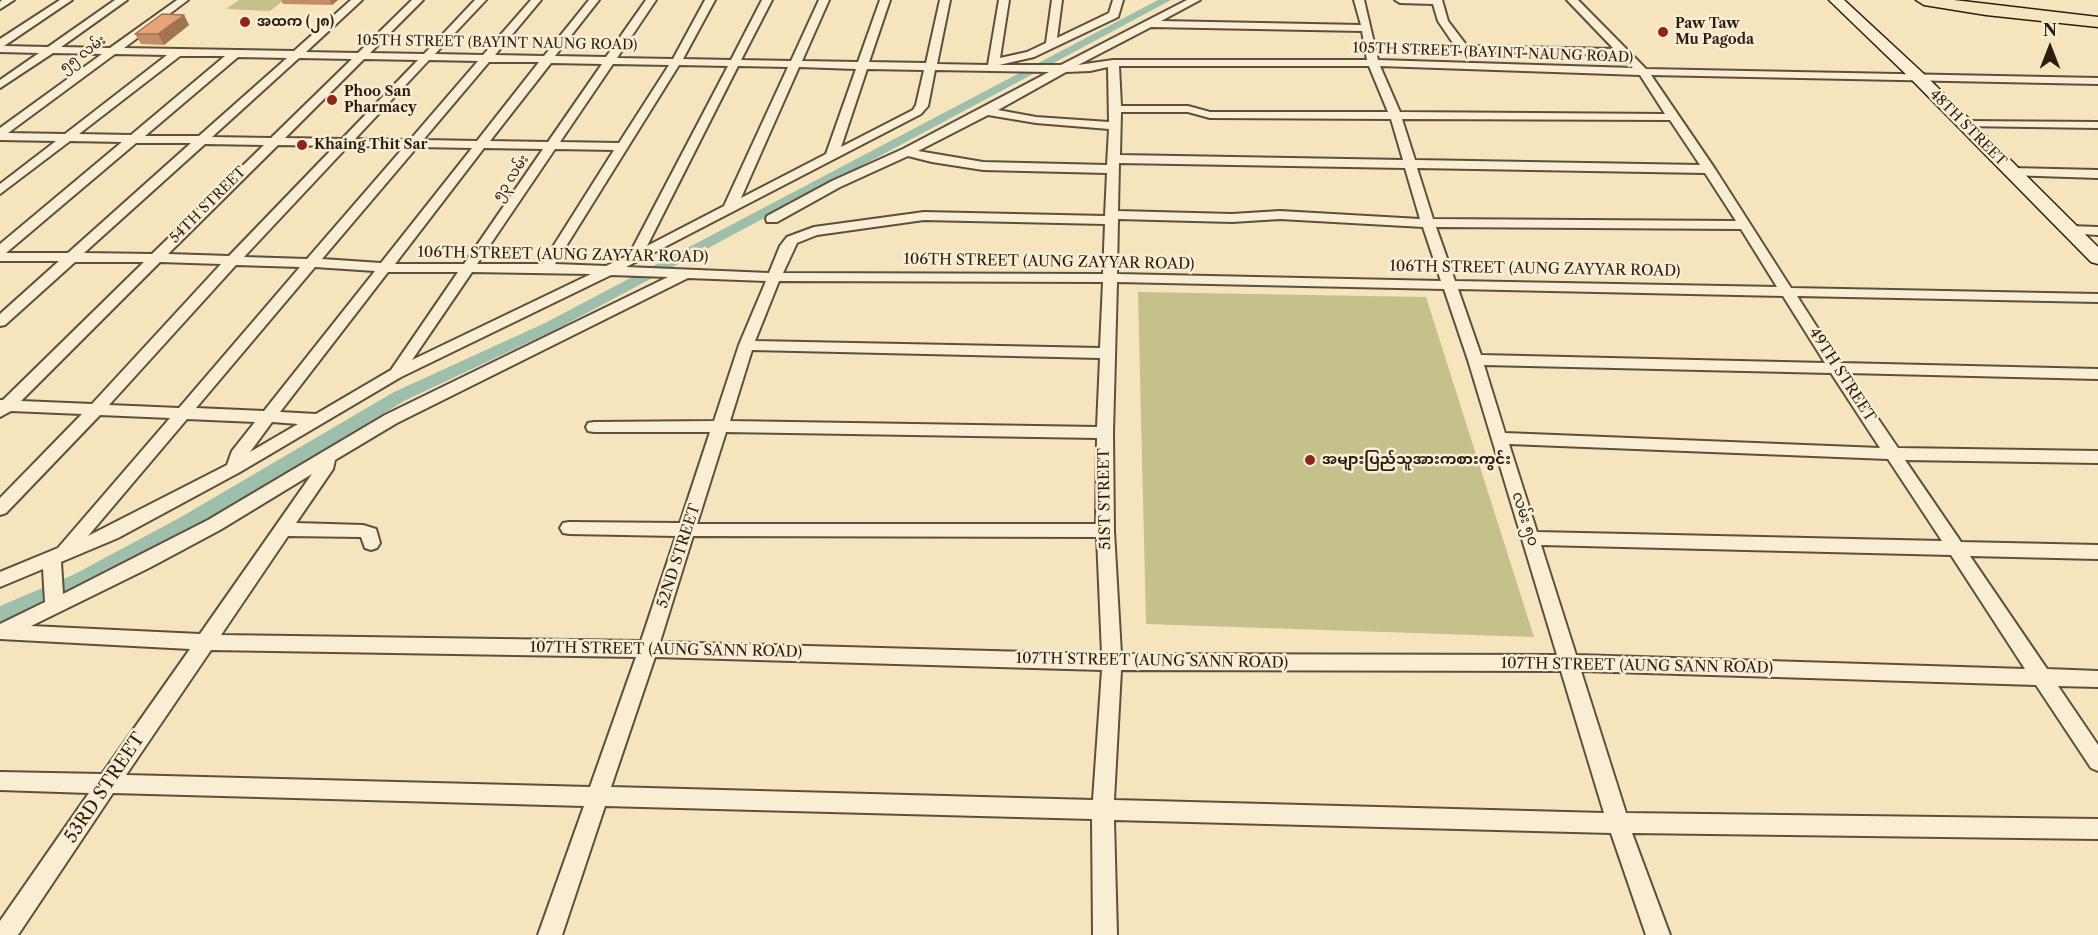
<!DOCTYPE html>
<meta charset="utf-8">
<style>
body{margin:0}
#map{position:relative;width:2098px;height:935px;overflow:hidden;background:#f6e4bc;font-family:"Libre Caslon Text",serif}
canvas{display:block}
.north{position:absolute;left:2020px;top:18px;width:60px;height:60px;-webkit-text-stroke:4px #f9edd3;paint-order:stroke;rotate:0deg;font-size:16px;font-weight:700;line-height:24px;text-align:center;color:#2c1d13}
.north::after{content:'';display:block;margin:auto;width:21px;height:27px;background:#2c1d13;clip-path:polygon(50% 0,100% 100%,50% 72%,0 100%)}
</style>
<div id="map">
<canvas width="2098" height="935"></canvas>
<div class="north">N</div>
</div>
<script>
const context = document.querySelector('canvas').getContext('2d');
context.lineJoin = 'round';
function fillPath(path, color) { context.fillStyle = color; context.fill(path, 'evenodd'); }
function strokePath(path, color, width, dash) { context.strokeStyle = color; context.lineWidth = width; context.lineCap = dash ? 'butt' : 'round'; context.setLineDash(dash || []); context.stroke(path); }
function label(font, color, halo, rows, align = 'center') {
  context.font = font + ' "Libre Caslon Text","Noto Sans Myanmar",serif'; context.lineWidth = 5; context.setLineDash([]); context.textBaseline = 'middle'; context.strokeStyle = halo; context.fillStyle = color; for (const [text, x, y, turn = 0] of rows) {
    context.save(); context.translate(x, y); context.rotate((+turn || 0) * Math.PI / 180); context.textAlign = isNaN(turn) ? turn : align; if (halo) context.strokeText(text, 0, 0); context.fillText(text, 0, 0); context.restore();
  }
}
const green = new Path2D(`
 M239,0h45l-14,11 -44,-2z
 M1138,292l288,5 108,340 -388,-13z`);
const canal = new Path2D(`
 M1158,0h13l-614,329 -151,71 -211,127 -108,58 -87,38v-17l73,-31 108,-58 213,-125 151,-69z`);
const minor = new Path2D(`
 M2,0h12l-14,9v-7z
 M60,0h12l-68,46 44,1 67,-47h12l-66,47 49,1 67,-48h11l-64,48 170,3 57,-51h11l-56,52 52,1 54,-53h11l-53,53 54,1 51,-54h11l-51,54 48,1 48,-55h10l-46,55 49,1 45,-56h10l-44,56 51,1 40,-57h10l-39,58 56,1 32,-59h10l-32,59 48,1 31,-60h10l-31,60 50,1 28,-61h10l-27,61 56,1 22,-62h10l-21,62 57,1 14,-63h10l-13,64 51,1 11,-65h10l-9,58 27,-6 19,-9 6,-43h10l-5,38 52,-25 4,-13h10l-5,17 -84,40 -35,8h62l126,-65h13l-39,21 200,4 -7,-25h10l14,60 255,8 -13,-13 -203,-5v-4l4,-1 34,1 -17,-25 -5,-17 -33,-1 -5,-3h47l6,21 19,25 147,3 -47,-49h11l68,69 452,9v6l-447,-9 64,94 76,119 307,6v8l-301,-6 43,67 258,6v10l-251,-6 51,75 200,3v12l-193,-3 56,82 137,3v14l-128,-3 77,113 51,2v16l-40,-1 40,59v26l-7,-3 -55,-83 -455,-14 45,142 472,6v20l-466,-6 38,102h-24l-35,-102 -497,-13 3,115h-24l-1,-116 -487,-13 -43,129h-24l46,-129 -471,-13 -95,142h-18v-14l89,-128 -89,-3v-18l102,2 88,-125 -190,-10v-15l45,-22 -2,-33 -43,18v-15l58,-24 112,-130 -70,-3 -94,98 -6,2v-17l82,-84 -71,-3 -11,6v-17h3l141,-138h-69l-70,63 -5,1v-12l59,-53h-59v-17l122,-102 -52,-1 -70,53v-10l56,-43 -56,-1v-12l102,-74 -49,-1 -53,35v-8l39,-27 -39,-1v-13zM1151,27l211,4 5,29h-254l-35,5zM115,54l52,1 -102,79 -57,-1zM180,56h45l-94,79 -52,-1zM238,57l49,1 -88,78h-54zM299,58l53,1 -81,79 -59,-1zM364,59l54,1 -76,79 -57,-1zM429,60l49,1 -68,79 -55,-1zM489,62h50l-62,79 -54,-1zM551,63l51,1 -54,78 -58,-1zM613,64l56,1 -50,78 -59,-1zM679,65l49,1 -99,189 -23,11 -51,-2zM738,66l50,1 -64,139 -77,40zM1119,66h250l19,46h-178l-22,-6h-67zM1380,66l260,9 25,39 -265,-2zM799,67l57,2 -30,85 -85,44zM1108,67l1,55 -73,-5 -38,-7 68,-38 24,-1zM867,69l57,1 -8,35 -3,5 -72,37zM935,70l114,2 -146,77 -71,32 -65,35 -1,3 1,3h10l63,-35 68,-31 24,6 51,8 124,3 -2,43 -181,-4 -110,15 -27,10 -7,9 -11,27 -143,-6 295,-153 7,-8zM1121,112h67l22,6 181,1 12,41 -283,-5zM988,115l48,8 73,6 -2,36 -124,-3 -65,-11zM1402,119l268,1 30,45 -285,-5zM136,143h55l-123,110h-62zM205,144l59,1 -112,109 -68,-1zM278,145l57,1 -106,110 -61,-2zM348,146l56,1 -97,112 -63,-2zM417,147l55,1 -91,115 -59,-4zM484,148l59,1 -79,115h-69zM555,149l59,1 -72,114h-65zM1119,163l286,5 15,51 -140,-8 -48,3 -114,-3zM1417,168l288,5 31,48 -303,-2zM1118,219l114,3 48,-3 143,8 18,54 -324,-7zM924,220l181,4 -2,50 -320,-1 14,-30 20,-8zM1436,227l305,2 36,58 -322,-6zM160,262l61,2 -129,140 -71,-3zM236,265l64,2 -121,141 -70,-3zM315,267l60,4 -111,140 -68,-3zM388,272h70l-67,98 -75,44 -36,-2zM472,272l119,2 -179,86zM611,275l57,2 -283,138 -177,105 -145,74 -2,-32 57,-24 122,-66 161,-95zM688,278l78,3 -27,64 -25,76 -120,1 -6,1 -2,4 2,4 6,1h116l-30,91 -111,-1 -6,1 -3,5 3,5 6,1 107,2 -35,105 -420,-6 67,-99 73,1 4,11 6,2 6,-2 3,-5 -4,-14 -13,-4 -67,-2 37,-54 2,-9 62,-37zM779,281l324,1 -3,66 -345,-7zM1117,282l327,7 24,71 89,295 -436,-1 -7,-123 -1,-98zM1458,289l325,7 42,67 -344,-8zM752,350l348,8 -3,69 -367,-6zM1484,365l347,8 49,75 -375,-15zM187,419l68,3 -23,29 -5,14 -139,71zM272,422l26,2 -48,28zM726,432l371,6 -1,86h-399zM1509,444l379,15 54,82 -405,-9zM312,474l-112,160 -169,-8 118,-58 71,-38zM693,536l404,1 5,117 -442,-12zM1541,545l410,10 74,114 -449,-14zM211,650l425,7 -46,130 -464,-12zM655,657l447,13 -9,130 -482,-13zM1121,670l440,1 43,142 -490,-13z
 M1965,121l133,1v6l-137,-2v-4z
 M2012,168l86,2v8l-90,-3 -2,-3 2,-3z
 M2070,226l28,1v8l-33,-2 -2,-3 2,-3z`);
const secondary = new Path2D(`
 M1829,0h15l81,75 173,172v17l-7,-2 -178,-181z`);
const trunk = new Path2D(`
 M1916,0h38l144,17v10l-112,-12 -62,-10z`);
const wall = new Path2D(`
 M281,0h57l-6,5 -49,-1z
 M184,15l5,10 -25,20 -23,-1 -6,-10z`);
const shadedWall = new Path2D(`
 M330,0h8l-6,5z
 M184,15l5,10 -25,20 -6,-11z`);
const building = new Path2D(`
 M162,14l22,1 -26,19h-23z`);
const markers = [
 [245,22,6,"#8f2418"],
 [1663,32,6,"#8f2418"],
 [332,100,6,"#8f2418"],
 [302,145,6,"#8f2418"],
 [1310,460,6,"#8f2418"]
];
const farPoinames = [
 ["အထက (၂၈)",257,22],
 ["Paw Taw",1675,24],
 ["Mu Pagoda",1675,40],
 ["Phoo San",344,92],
 ["Pharmacy",344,108],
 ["Khaing Thit Sar",314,145]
];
const farStreetnames = [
 ["105TH STREET (BAYINT NAUNG ROAD)",497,43,1],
 ["105TH STREET (BAYINT NAUNG ROAD)",1493,53,2],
 ["၅၅ လမ်း",83,54,-36],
 ["48TH STREET",1968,128,45],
 ["၅၃ လမ်း",511,178,-56],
 ["54TH STREET",208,205,-45]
];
const streetNames = [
 ["106TH STREET (AUNG ZAYYAR ROAD)",563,255,1],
 ["106TH STREET (AUNG ZAYYAR ROAD)",1049,262,1],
 ["106TH STREET (AUNG ZAYYAR ROAD)",1535,269,1],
 ["49TH STREET",1842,375,57],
 ["51ST STREET",1105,499,-91],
 ["လမ်း ၅၀",1525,519,72],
 ["52ND STREET",679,556,-72],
 ["107TH STREET (AUNG SANN ROAD)",666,650,1],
 ["107TH STREET (AUNG SANN ROAD)",1152,661,1],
 ["107TH STREET (AUNG SANN ROAD)",1637,666,1]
];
const poiNames = [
 ["အများပြည်သူအားကစားကွင်း",1322,460]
];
const nearStreetnames = [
 ["53RD STREET",105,788,-56]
];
fillPath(green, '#c4c18b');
fillPath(canal, '#9dbfac');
strokePath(minor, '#5e4f3d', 4);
strokePath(secondary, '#2c1d13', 3);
strokePath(trunk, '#2c1d13', 3);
fillPath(minor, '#f9edd3');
fillPath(secondary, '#f9edd3');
fillPath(trunk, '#f6e4bc');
fillPath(wall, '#c58d65');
fillPath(shadedWall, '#a07353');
fillPath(building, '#e5a476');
strokePath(building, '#a07353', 1.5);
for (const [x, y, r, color] of markers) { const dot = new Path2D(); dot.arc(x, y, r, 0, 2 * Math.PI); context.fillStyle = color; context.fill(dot); strokePath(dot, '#f9edd3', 2); }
label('bold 14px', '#2c1d13', '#f9edd3', farPoinames, 'left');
label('14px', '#2c1d13', '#f9edd3', farStreetnames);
label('15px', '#2c1d13', '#f9edd3', streetNames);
label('bold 15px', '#2c1d13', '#f9edd3', poiNames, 'left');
label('18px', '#2c1d13', '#f9edd3', nearStreetnames);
</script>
